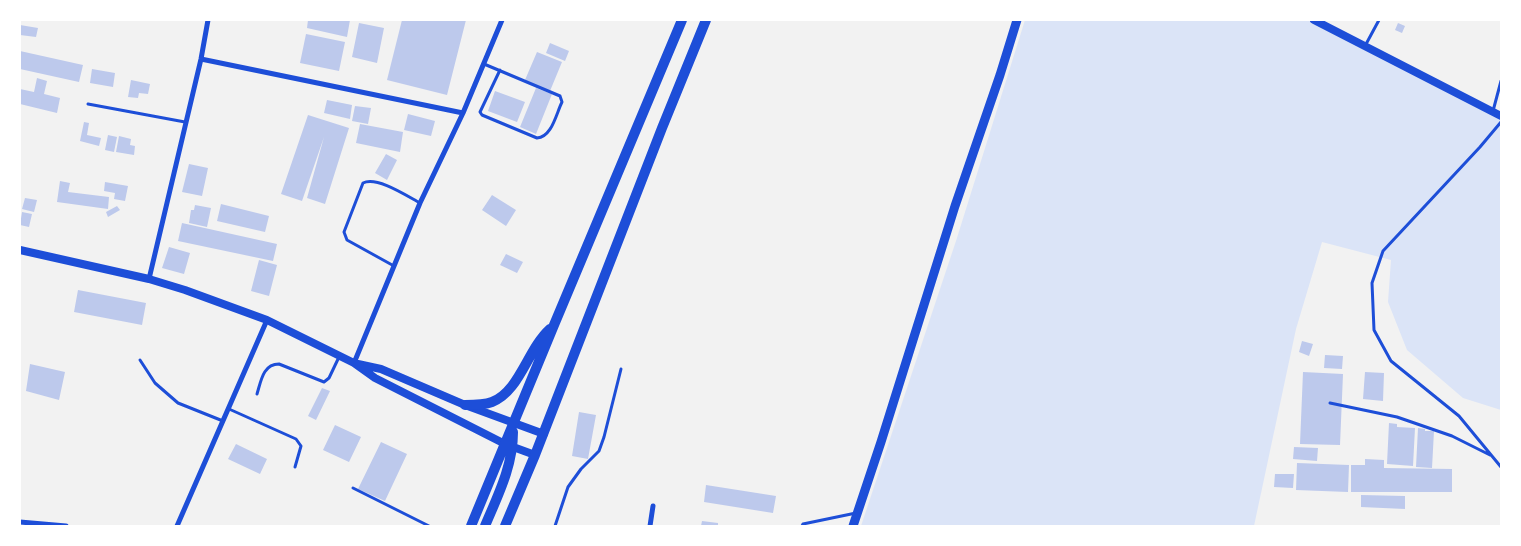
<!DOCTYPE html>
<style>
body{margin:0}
#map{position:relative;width:1521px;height:546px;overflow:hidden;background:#f2f2f2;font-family:"Source Sans 3",sans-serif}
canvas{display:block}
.frame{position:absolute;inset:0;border:21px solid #fff;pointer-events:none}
</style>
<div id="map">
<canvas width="1521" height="546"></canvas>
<div class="frame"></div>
</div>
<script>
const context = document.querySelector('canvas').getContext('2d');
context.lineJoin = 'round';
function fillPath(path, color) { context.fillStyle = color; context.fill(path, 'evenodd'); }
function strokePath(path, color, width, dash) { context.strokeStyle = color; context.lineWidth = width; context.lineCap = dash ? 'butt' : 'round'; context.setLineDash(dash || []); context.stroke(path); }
const green = new Path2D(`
 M1025,20h293l183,99v291l-38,-12 -56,-48 -19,-48 3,-42 -69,-18 -26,87 -42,197h-393l95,-285z`);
const building = new Path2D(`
 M308,20h42l-3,17 -40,-9z
 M402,20h64l-19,75 -60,-15z
 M359,23l25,5 -7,35 -25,-6z
 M1398,23l7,3 -3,7 -7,-3z
 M20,25l18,3 -2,9 -16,-2z
 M306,34l39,8 -6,29 -39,-8z
 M550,43l19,8 -4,10 -19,-8z
 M20,51l63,14 -4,17 -59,-13z
 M537,52l25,10 -12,29 -25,-11z
 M92,69l23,4 -2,14 -23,-4z
 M37,78l10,3 -3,13 16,4 -3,15 -37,-9v-15l14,3z
 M131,80l19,4 -2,10 -9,-1 -1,5 -10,-1z
 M536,88l16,6 -16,40 -16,-7z
 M495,91l30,11 -8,20 -29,-11z
 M327,100l25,5 -2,14 -26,-6z
 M355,106l16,2 -3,16 -16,-3z
 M408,114l27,7 -4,15 -27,-6z
 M308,115l41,13 -24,76 -18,-6 17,-61 -22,64 -21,-7z
 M84,122l5,1 -2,12 14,3 -2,8 -19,-5z
 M360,124l43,8 -3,20 -44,-9z
 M108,135l9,2 -3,15 -9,-2z
 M119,136l12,3 -1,6 5,1 -1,9 -18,-3z
 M386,154l11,6 -10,20 -12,-7z
 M189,164l19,4 -6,28 -20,-4z
 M60,181l10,2 -2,9 41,5 -1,12 -51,-7z
 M105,182l23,4 -3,15 -11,-2 1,-6 -11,-2z
 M492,195l24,15 -10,16 -24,-16z
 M25,198l12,2 -3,12 -12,-3z
 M221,204l48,12 -4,16 -48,-11z
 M195,205l16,3 -4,19 -18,-4 2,-13h3z
 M117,206l3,4 -12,7 -2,-5z
 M22,212l10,2 -3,13 -9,-2z
 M182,223l95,21 -4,17 -95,-20z
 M169,247l21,6 -6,21 -22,-6z
 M506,254l17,8 -6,11 -17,-8z
 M259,260l18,5 -8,31 -18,-5z
 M78,290l68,13 -4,22 -68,-13z
 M1302,341l11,3 -4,12 -10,-4z
 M1325,355l18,1 -1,13 -18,-1z
 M30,364l35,8 -6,28 -33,-9z
 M1303,372l40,2 -3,71 -40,-1z
 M1365,372l19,1 -1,28 -20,-2z
 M322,388l8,3 -14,29 -8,-4z
 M579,412l17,3 -8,44 -16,-3z
 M1389,423l8,1v3l18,1 -2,38 -26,-2z
 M335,425l26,12 -12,25 -26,-12z
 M1418,428l7,1v2h9l-2,37 -16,-1z
 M381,442l26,12 -22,47 -27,-12z
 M236,444l31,15 -7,15 -32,-15z
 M1294,447l24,1 -1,13 -24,-2z
 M1365,459l19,1v8l68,1v23h-101v-27h14z
 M1297,463l52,2 -1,27 -52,-2z
 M1275,474h19l-1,14 -19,-1z
 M706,485l70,11 -3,17 -69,-11z
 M1361,495l44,1v13l-44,-2z
 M702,521l16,2v3h-17z`);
const service = new Path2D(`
 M1365,46l14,-26
 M484,64l76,32 2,6c-6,12 -10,35 -25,36l-55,-23 -2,-3 20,-42
 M88,104l97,18
 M1493,111l8,-30
 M1501,122l-21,25 -97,104 -11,32 2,47 17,31 68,55 42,51
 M394,266l-47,-26 -3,-8 19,-49c14,-7 44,13 57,20
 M140,360l15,23 23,20 45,18
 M257,394c4,-13 6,-30 22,-30l45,18 5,-4 10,-21
 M1330,403l67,14 55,19 38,19
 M229,409l67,30 5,7 -6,21
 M353,488l76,38
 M555,526l13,-39 13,-18 18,-18 5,-14 17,-68
 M802,526l1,-2 53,-11`);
const minor = new Path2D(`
 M201,59l262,54
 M149,279l52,-220 7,-39
 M354,363l66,-160 43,-90 39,-93
 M20,522l46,4
 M177,526l90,-206
 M650,526l3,-20`);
const tertiary = new Path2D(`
 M1314,20l187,96
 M20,250l129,29 36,11 82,30 87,43 21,15 130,66 30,11
 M358,364l23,5 84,36 79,29`);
const secondary = new Path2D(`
 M853,526l28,-84 74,-236 45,-131 17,-55`);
const trunk = new Path2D(`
 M465,405c9,0 19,0 27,-3 28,-11 35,-52 58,-73
 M471,526l83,-201 128,-305
 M485,526c13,-31 28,-60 28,-94
 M505,526l30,-71 127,-327 44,-108`);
fillPath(green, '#dbe4f7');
fillPath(building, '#bdc9ec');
strokePath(service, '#1d4ed8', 3);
strokePath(minor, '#1d4ed8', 5);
strokePath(tertiary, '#1d4ed8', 8);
strokePath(secondary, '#1d4ed8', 9);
strokePath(trunk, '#1d4ed8', 10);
</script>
